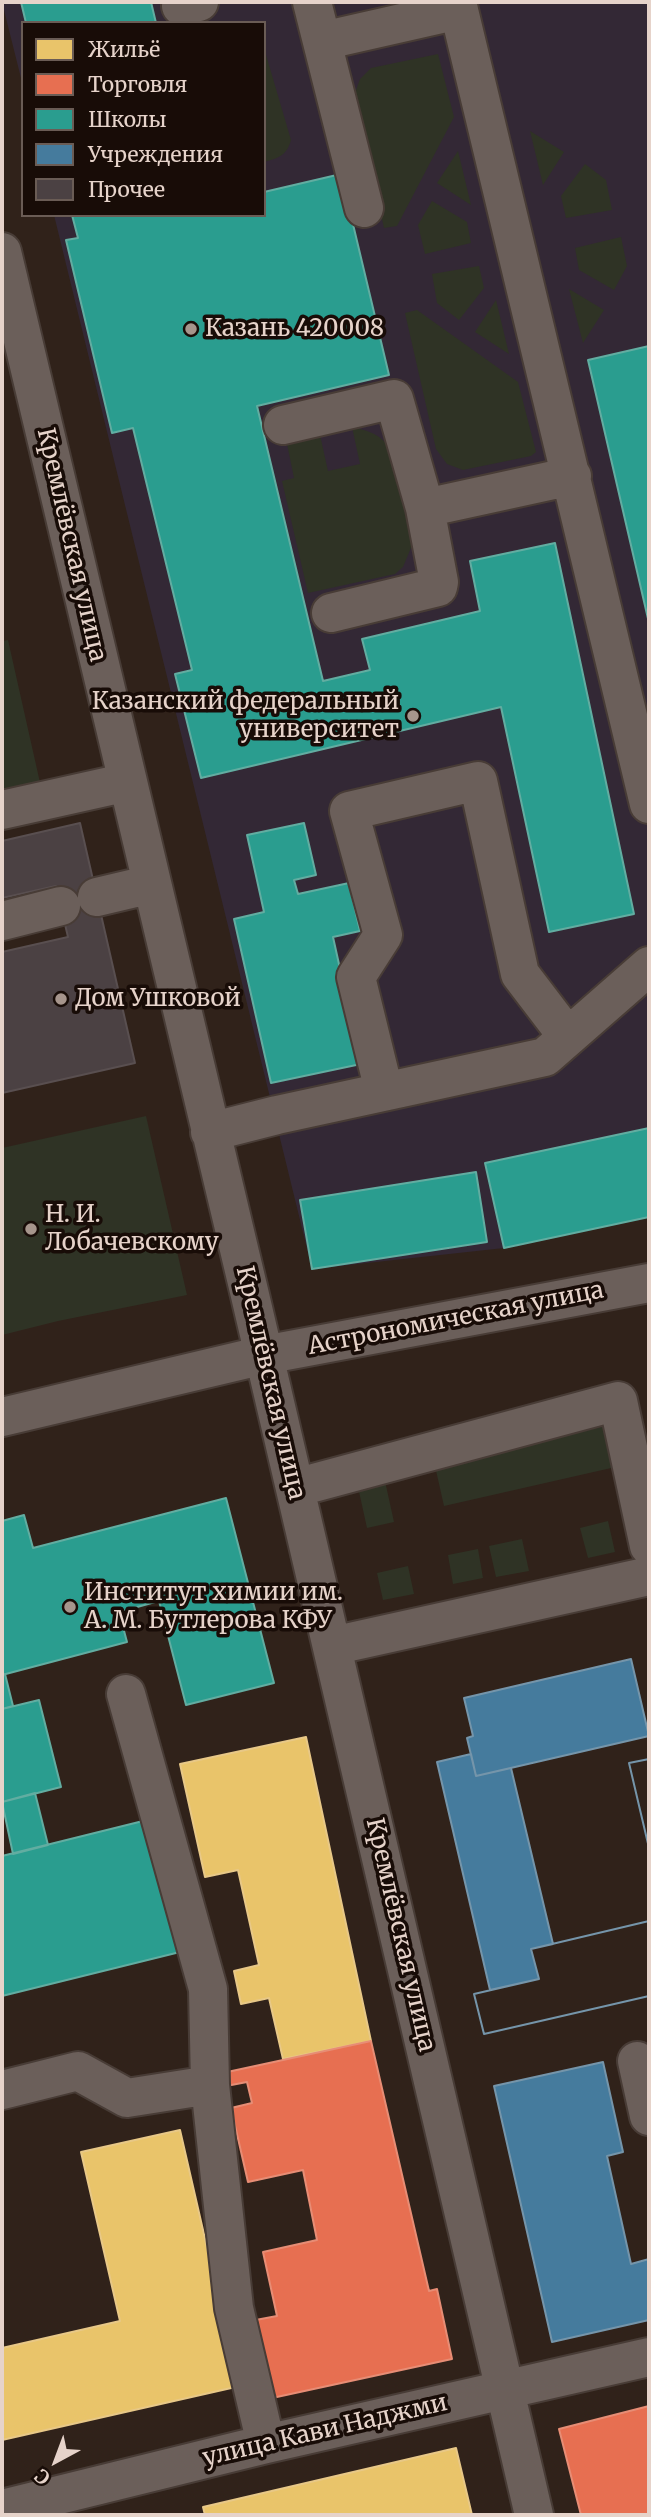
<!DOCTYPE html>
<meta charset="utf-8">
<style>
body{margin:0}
#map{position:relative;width:651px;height:2517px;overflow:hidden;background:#30221a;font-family:Merriweather,serif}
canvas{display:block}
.frame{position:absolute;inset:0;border:4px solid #e6d3ca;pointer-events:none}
.legend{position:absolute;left:21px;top:21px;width:245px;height:196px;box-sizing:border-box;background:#180c07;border:2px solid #6a5c55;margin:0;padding:9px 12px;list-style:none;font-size:21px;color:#e6d3ca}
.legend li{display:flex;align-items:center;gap:14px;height:35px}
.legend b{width:35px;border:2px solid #6a5c55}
.north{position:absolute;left:21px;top:2426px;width:70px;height:70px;-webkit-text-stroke:5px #180c07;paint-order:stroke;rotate:221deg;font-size:19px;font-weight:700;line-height:28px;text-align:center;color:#e6d3ca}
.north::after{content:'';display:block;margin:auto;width:24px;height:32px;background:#e6d3ca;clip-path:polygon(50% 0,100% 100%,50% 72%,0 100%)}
</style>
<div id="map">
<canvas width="651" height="2517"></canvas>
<div class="frame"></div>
<ul class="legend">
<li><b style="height:19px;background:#e9c46a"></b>Жильё</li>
<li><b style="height:19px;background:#e76f51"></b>Торговля</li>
<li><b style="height:19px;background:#2a9d8f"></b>Школы</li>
<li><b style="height:19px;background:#457b9d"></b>Учреждения</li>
<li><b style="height:19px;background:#4b4143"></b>Прочее</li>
</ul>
<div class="north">С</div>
</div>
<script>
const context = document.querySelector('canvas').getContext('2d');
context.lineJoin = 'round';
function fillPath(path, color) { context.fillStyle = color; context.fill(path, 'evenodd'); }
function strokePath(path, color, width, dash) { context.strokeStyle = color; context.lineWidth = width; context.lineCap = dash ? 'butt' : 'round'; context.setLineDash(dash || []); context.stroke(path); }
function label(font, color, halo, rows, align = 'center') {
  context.font = font + ' Merriweather,serif'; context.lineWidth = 7; context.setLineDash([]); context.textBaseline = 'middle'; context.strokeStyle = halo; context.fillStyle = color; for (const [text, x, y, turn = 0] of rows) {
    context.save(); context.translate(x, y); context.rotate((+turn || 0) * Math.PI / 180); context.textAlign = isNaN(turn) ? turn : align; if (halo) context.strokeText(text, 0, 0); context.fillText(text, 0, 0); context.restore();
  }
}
const education = new Path2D(`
 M2,2h647v1215l-145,31 -192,21 -258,-1054h210v-192h-241v63z`);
const green = new Path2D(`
 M264,48l27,92c-4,15 -12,18 -27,22z
 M438,54l16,63 -57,109 -13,2 -30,-132 6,-17 11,-11z
 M530,131l34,21 -21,33z
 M458,151l13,54 -34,-22z
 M585,164l21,16 6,30 -46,8 -5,-22z
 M432,201l35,21 4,21 -46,11 -7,-29z
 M621,237l6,29 -13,24 -35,-20 -4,-22z
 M479,266l5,22 -25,32 -22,-17 -5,-29z
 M569,289l35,21 -21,33z
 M496,300l13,54 -34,-22z
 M417,310l101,72 18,70 -5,4 -68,14 -16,-6 -11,-15 -31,-136z
 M352,427c17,4 28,7 38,21l23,95 -10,24 -8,7 -87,19 -26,-112 12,-3 -7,-34 33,-9 8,36 32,-7z
 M8,640l33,147 -39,8v-154z
 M146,1116l41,179 -129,26 -56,14v-187z
 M610,1425l10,41 -176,40 -9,-40z
 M385,1481l9,41 -27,6 -9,-41z
 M608,1521l7,31 -27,6 -8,-30z
 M522,1539l7,32 -33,6 -7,-31z
 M478,1549l5,29 -30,6 -5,-29z
 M408,1566l6,28 -31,6 -6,-27z`);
const homes = new Path2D(`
 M306,1737l65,304 -88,18 -14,-61 -28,6 -7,-33 25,-6 -21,-95 -33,7 -25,-113z
 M180,2130l40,174 29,80 -247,56v-92l118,-27 -39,-169z
 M456,2448l16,67h-267l-2,-8z`);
const shops = new Path2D(`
 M371,2041l58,250 8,-2 15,70 -189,41 -18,-78 32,-6 -14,-64 54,-12 -14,-70 -55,12 -17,-74 21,-5 -5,-21 -26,5 -3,-13z
 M649,2406v109h-68l-22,-86z`);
const schools = new Path2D(`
 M21,2h130l5,21h-130z
 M341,174l48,201 -132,31 66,275 47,-11 -8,-31 118,-28 -10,-50 85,-18 79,371 -85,18 -48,-225 -300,71 -26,-104 17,-4 -59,-242 -21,5 -46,-193 12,-2 -6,-23h192v-23z
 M649,346v277l-61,-263z
 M304,823l12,52 -22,5 4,14 51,-11 11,48 -27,6 28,127 -90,19 -37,-164 30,-7 -17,-77z
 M649,1128v89l-145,31 -19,-85z
 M476,1172l11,70 -175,27 -12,-69z
 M226,1498l48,185 -88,22 -27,-104 -40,11 8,30 -125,33v-154l22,-6 9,33z
 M5,1674l8,32 -11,3v-34z
 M39,1700l22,87 -59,15v-93z
 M35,1793l13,52 -35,9 -11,-52z
 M147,1820l33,132 -178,44v-140z`);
const public = new Path2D(`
 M631,1659l18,77 -173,40 -9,-38 6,-2 -9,-38z
 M471,1754l5,22 35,-8 42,176 -22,5 8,30 -49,11 -53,-228z
 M649,1759v89l-20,-85z
 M649,1759v89l-20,-85z
 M649,1921v75l-165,38 -10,-40 65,-15 -8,-30z
 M649,1921v75l-165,38 -10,-40 65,-15 -8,-30z
 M603,2062l20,90 -16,4 24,108 18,-5v61l-97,22 -58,-256z`);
const building = new Path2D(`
 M80,823l55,240 -133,30v-141l66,-15 -12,-51 -54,12v-57z`);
const minor = new Path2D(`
 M312,2l52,206
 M457,2l192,802
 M181,6l18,-4
 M322,41l137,-31
 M2,252l247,1039 285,1224
 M283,425l111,-26 31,109 14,74 -1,5 -107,26
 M425,508l147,-32
 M2,810l126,-28
 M97,897l55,-13
 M2,921l59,-15
 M384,1091l-28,-114 27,-42 -34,-124 129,-30 42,193 48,63
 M210,1132l67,-17 268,-58 104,-91
 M2,1417l262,-62 385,-72
 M295,1488l323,-87 31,145
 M332,1646l317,-70
 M126,1694l82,295 2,96 24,223 32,136
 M637,2061l12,55
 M2,2090l76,-19 49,27 83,-13
 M2,2509l264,-65 383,-87`);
const markers = [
 [191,329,7,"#a6958c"],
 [413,716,7,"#a6958c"],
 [61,999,7,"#a6958c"],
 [31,1229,7,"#a6958c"],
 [70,1607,7,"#a6958c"]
];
const poiNames = [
 ["Казань 420008",205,329],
 ["Казанский федеральный",399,702,"right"],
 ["университет",399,730,"right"],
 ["Дом Ушковой",75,999],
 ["Н. И.",45,1215],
 ["Лобачевскому",45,1243],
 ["Институт химии им.",84,1593],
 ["А. М. Бутлерова КФУ",84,1621]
];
const streetNames = [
 ["Кремлёвская улица",71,545,77],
 ["Астрономическая улица",456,1319,-11],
 ["Кремлёвская улица",270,1383,77],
 ["Кремлёвская улица",400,1935,77],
 ["улица Кави Наджми",325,2431,-13]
];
fillPath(education, '#332835');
fillPath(green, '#2f3325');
fillPath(homes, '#e9c46a');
strokePath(homes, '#e8c887', 2);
fillPath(shops, '#e76f51');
strokePath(shops, '#e78d75', 2);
fillPath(schools, '#2a9d8f');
strokePath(schools, '#62ada1', 2);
fillPath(public, '#457b9d');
strokePath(public, '#7595aa', 2);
fillPath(building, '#4b4143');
strokePath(building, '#594f50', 2);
strokePath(minor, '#483c36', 42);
strokePath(minor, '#6b5f5a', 38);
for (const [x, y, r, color] of markers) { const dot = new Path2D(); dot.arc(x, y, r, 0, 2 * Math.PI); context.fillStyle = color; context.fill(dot); strokePath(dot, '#180c07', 2.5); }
label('24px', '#e6d3ca', '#180c07', poiNames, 'left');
label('24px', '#e6d3ca', '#180c07', streetNames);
</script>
